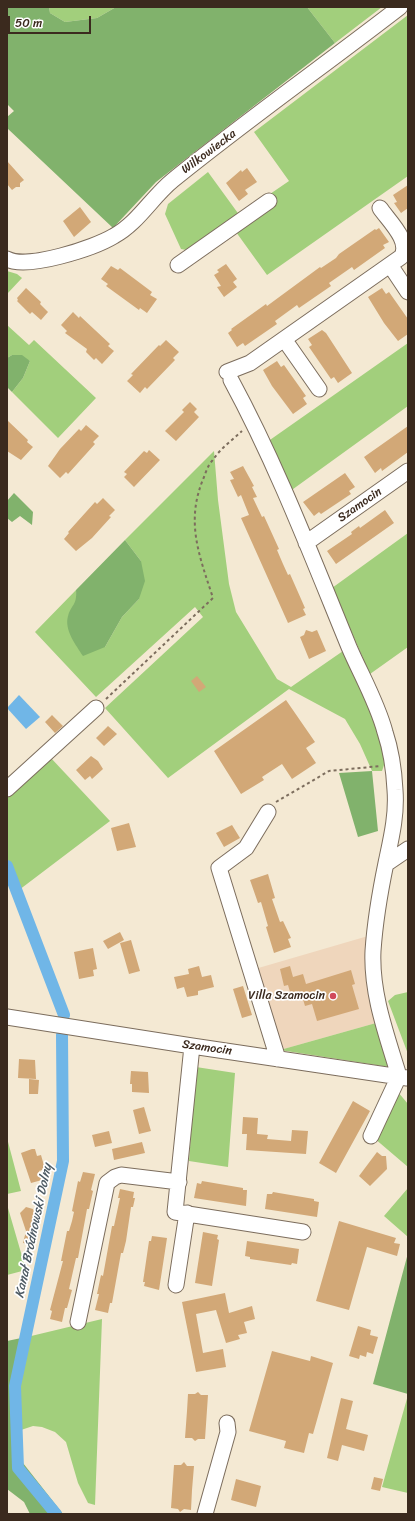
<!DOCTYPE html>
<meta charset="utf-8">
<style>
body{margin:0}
#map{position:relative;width:415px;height:1521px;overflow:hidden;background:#f4e9d3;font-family:Sriracha,sans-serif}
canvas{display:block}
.frame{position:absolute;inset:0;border:8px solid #3b2a1e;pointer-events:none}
.scale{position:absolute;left:8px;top:16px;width:83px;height:18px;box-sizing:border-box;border:2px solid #3b2a1e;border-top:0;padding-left:5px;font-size:12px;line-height:14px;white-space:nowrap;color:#3b2a1e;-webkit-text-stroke:3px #fff;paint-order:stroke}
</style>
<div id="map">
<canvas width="415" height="1521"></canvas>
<div class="frame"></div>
<div class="scale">50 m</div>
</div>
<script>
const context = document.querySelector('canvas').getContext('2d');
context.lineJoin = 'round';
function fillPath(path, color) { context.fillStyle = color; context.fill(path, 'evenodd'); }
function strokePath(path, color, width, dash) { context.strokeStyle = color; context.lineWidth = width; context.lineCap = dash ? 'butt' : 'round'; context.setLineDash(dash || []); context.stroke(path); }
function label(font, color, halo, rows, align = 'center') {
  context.font = font + ' Sriracha,sans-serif'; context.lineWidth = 3.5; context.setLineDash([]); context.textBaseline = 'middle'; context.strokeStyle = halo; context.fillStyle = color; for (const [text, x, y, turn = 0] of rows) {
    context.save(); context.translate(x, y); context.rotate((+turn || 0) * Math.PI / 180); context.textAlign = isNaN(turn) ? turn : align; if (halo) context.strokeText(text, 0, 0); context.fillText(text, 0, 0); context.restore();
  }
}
const built = new Path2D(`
 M368,936v55l8,32 -96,27 -25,-81z`);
const green = new Path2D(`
 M49,7h67l-19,11 -32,4 -15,-9z
 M307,7h75l-47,36z
 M408,15v161l-141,99 -31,-43 34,-38 19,-13 -35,-49z
 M208,172l32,44 -48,35 -11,-2 -16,-35 3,-10z
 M7,271l10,3 5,4 -15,16z
 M7,325l22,20 5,-5 62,58 -38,40 -46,-46 11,-14 7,-17 -18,-6 -5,3z
 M408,343v63l-119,86 -22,-50z
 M214,451l4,49 11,84 7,28 41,67 14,8 52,-36 33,65 11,40 -5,15h-10l-12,-27 -15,-25 -56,-30 -121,89 -63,-70 98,-91 -8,-10 -99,90 -61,-65 41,-42 1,11 -9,16 37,30 17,-30 17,-18 2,-38 -16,-21z
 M408,533v114l-38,27 -38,-86z
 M50,757l60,64 -91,69 49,132 -7,-3 -54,-144v-79z
 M408,992v62l-20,-53 7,-6z
 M376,1023l13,44 -109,-17z
 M59,1033h6l1,127 -39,177 75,-18 -7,186 -7,-2 -10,-20 -12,-41 -11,-10 -13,-5 -9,-1 -12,4 -4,-46 9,-47h-5l39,-172z
 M196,1067l39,6 -7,94 -39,-6z
 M398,1092l10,12v63l-34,-29z
 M7,1138l14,53 -14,3z
 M408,1188v49l-24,-21z
 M8,1208l18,62 -19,5v-66z
 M408,1395v98l-26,-6z`);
const forest = new Path2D(`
 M7,7h42l1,6 15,9 32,-4 19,-11h191l28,36 -179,139 -43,46 -106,-100v-11l7,-6 -7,-7z
 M12,355h10l8,6 -7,17 -11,14 -5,-5v-29z
 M14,493l19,19 -1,13 -12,-9 -8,6 -5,-4v-17z
 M125,540l16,21 4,20 -6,18 -17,18 -17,30 -22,9c-7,-11 -19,-26 -15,-40 4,-13 9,-10 8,-26z
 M372,771l6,60 -20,6 -19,-64z
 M408,1253v141l-35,-10z
 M26,1337l-9,47 6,79 40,51h-33l-6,-12 -17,-13v-148z`);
const water = new Path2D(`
 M19,695l21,22 -14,12 -19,-21z`);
const canal = new Path2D(`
 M7,866l57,149
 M56,1514l-38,-46 -3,-82 48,-225 -1,-126`);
const building = new Path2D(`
 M7,161l17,19 -4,3v4h-4l-4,3 -5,-6z
 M247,168l10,14 -12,8 3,4 -9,7 -13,-18 15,-13 1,2z
 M408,185v23l-7,5 -7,-10 3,-1 -4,-7z
 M80,207l11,15 -17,15 -11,-16z
 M379,228l10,14 -6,3 2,3 -31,22 -2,-3 -23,16 2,3 -32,22 -2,-3 -22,16 2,3 -32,22 -2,-3 -6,4 -9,-14 4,-3 -1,-1 35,-25 1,2 53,-39 1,1 15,-10 3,-4 36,-25 1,1z
 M226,264l11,15 -4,3 4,5 -13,10 -7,-10 4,-1 -7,-11 5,-3 -2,-2z
 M111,266l7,4 2,-2 32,24 -2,3 7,4 -10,14 -7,-5 -1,2 -33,-24 2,-2 -7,-5z
 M26,288l15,14 -1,2 8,8 -7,8 -9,-8 -2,2 -13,-13 1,-1 -1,-2z
 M382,288l4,6 3,-2 19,27v15l-10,7 -14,-18 -16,-26z
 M73,312l6,6 1,-2 30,28 -2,2 6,5 -12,13 -6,-6 -2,2 -8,-8 1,-3 -22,-16 2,-2 -6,-6z
 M322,330l4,3 26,40 -14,10 -4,-6 -3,2 -22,-32 3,-2 -4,-6z
 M166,340l13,12 -6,6 2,2 -28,29 -2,-2 -5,6 -13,-12 6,-6 -2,-1 28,-29 1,1z
 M277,361l4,6 3,-2 22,31 -3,2 4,6 -14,10 -21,-28 -9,-16z
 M190,402l7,7 -3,3 5,5 -23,24 -11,-10 19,-19 -2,-2z
 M7,420l21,20 -1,2 6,5 -12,13 -14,-9z
 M86,425l13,11 -6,6 2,2 -27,30 -2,-2 -6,6 -12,-12 12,-17 19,-20 2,2z
 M408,426v26l-26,19 -1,-3 -6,5 -11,-16z
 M149,450l11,10 -26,27 -10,-10 3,-3 -3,-2 20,-21 3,2z
 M243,466l11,20 -2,1 5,10 -4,1 9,19 2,-1 15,33 -2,1 6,14 5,11 2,-1 15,34 -2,1 3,6 -18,8 -47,-105 8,-3 -8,-20 -3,2 -8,-17 4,-1 -4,-7z
 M345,473l10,14 -6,4 2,3 -30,20 -2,-2 -5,4 -11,-14z
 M103,498l12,12 -6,6 2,1 -19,21 -16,13 -12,-12 5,-6 -1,-1 27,-30 2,2z
 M385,510l9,13 -58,41 -9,-13 25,-17 -1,-2 8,-6 1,2z
 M306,630l6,2 5,-2 9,21 -17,8 -9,-22 4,-2z
 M197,676l9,11 -7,5 -8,-11z
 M286,700l29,42 -9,6 10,15 -24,16 -10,-15 -20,13 2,3 -23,14 -27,-43z
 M52,715l11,11 -8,7 -10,-11z
 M108,726l9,8 -13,12 -8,-8z
 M91,756l7,5 5,8 -11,10 -2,-3 -5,4 -9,-10z
 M129,823l7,24 -19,4 -6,-23z
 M232,825l8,13 -16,9 -8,-14z
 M268,874l7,24 -3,1 8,23 3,-1 8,17 -3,1 3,8 -17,6 -8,-26 2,-1 -7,-24 -3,1 -8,-23z
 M120,932l4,8 -16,9 -5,-8z
 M131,940l9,31 -11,3 -9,-31z
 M93,948l4,21 -4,1 1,6 -15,3 -5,-27z
 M199,966l3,11 9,-2 3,12 -16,4v4l-11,2 -3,-10 -7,2 -3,-12 15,-3 -1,-5z
 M290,966l3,11 10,-3 3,10 45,-14 4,14 -3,1 7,24 -42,12 -5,-17 -7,2 -3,-10 -10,3 -4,-14 -4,1 -4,-17z
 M243,986l9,29 -10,3 -9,-29z
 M19,1059l16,1 1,19 -18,-1z
 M131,1071l17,1 1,21 -17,-1v-8h-2z
 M29,1079l10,1 -1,14h-9z
 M353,1101l17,10 -34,62 -17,-10z
 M144,1107l7,24 -12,3 -6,-24z
 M243,1117l15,1 -1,16 11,1 -1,4 24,2 1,-11 16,1 -2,23 -60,-4 1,-16h-5z
 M109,1131l3,12 -17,4 -3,-12z
 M142,1142l3,11 -31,7 -2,-11z
 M32,1149h3l2,7 4,-1 4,14 -6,2 3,9 -11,3 -10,-30z
 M377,1152l5,4h4l1,13 -17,17 -11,-10z
 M83,1172l12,2 -4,16 2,1 -4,18h-2l-9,49h-2l-7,31 3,1 -5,18h-2l-3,14 -12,-3 2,-8 -2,-1 13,-49h-2l6,-30h2l3,-10 2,-9 -2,-1 6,-30 2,1z
 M202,1181l41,7v2h4l-1,16 -52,-8 3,-15 4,1z
 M120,1189l14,3 -1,6h2l-2,9h-2l-5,34 -3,12h-2l-9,50h-2l-2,10 -13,-3 4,-16h-2l4,-19 2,1 9,-50h2l6,-28h-2z
 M273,1192l41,7v2l5,1 -2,15 -52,-8 2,-15h5z
 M26,1207l7,2 2,7 6,2 -6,27 -12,-2 3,-12 -6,-18z
 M339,1221l57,17 -2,5 6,1 -3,12 -30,-9 -18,63 -33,-9z
 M203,1232l15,3 -1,4 2,1 -7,46 -17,-3z
 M152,1236l15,2 -8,52 -15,-4 1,-4h-2l6,-41h2z
 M247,1241l52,8 -2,15 -5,-1 -1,2 -41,-6v-2l-5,-1z
 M225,1293l4,20 23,-7 3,13 -11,3 3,11 -9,2 2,4 -14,4 -10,-33 -20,4 7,39 20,-4 3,18 -30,5 -14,-70z
 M358,1326l13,4 -1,5 8,2 -5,17 -6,-2 -1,5 -6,-2 -1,4 -10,-3z
 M272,1351l38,10 1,-5 22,7 -20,71 -4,-1 -5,20 -20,-5 2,-7 -37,-10z
 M198,1392l3,3h7l-3,44h-7l-3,2 -3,-3h-7l2,-27 1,-17h7z
 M341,1398l12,3 -7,28 22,6 -4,16 -22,-6 -4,16 -11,-3z
 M184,1462l3,4h7l-2,24 -1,20 -7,-1 -4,3 -2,-3 -7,-1 3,-43h7z
 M374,1477l9,2 -3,12 -9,-2z
 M236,1479l25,7 -5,21 -25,-7z`);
const path = new Path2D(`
 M106,699l107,-101c-14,-43 -28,-77 -9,-121 2,-5 4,-12 8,-16 8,-12 20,-21 30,-30
 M276,802l53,-31 52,-5`);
const minor = new Path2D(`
 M7,259c20,11 87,-11 107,-23 24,-13 38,-39 59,-56 74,-60 152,-115 227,-173
 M178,265l91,-64
 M390,265l18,27
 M284,339l35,50
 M227,372l23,-9 151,-106c11,-15 -13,-37 -21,-49
 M231,380c46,85 81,177 118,267 12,28 28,55 36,85 6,18 9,38 10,58 2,25 -4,49 -9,73 -6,29 -11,58 -13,88 -2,43 14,85 26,125l-28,60
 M306,543l102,-72
 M7,789l89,-81
 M268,812l-22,36 -27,20 59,191
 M386,864l22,-15
 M7,1017l185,29 215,32
 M192,1046l-17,166 128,20
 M176,1285l11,-72
 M78,1322l29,-139 8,-6 6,-2 58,7
 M205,1514l23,-82 -1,-9`);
const markers = [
 [333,996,4,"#d1495b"]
];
const streetNames = [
 ["Wilkowiecka",209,152,-37],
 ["Szamocin",360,505,-35],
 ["Szamocin",207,1048,8]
];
const poiNames = [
 ["Villa Szamocin",325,996]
];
const waterNames = [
 ["Kanał Bródnowski Dolny",34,1231,-78]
];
fillPath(built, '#efd6bc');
fillPath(green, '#a2cf7c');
fillPath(forest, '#81b26c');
fillPath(water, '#70b6e7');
strokePath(canal, '#70b6e7', 12);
fillPath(building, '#d2a877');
strokePath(minor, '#7c6d5d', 17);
strokePath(path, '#7c6d5d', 2, [3, 3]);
strokePath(minor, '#fff', 15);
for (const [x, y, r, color] of markers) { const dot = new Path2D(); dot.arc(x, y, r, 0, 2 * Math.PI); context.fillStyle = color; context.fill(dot); strokePath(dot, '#fff', 1.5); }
label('12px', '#3b2a1e', '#fff', streetNames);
label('12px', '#3b2a1e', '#fff', poiNames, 'right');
label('italic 13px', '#4e5b64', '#fff', waterNames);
</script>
